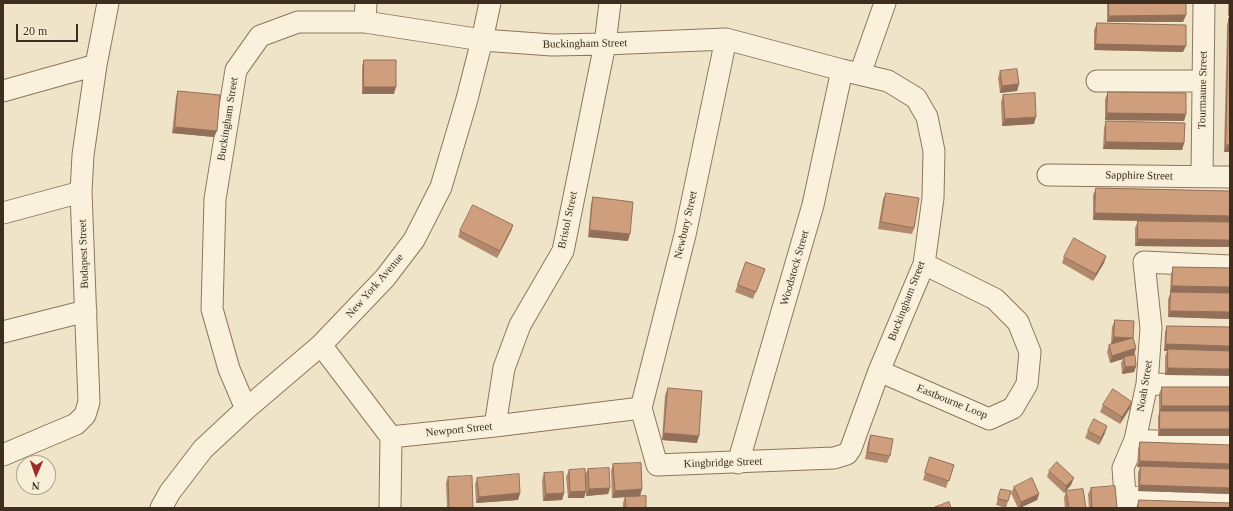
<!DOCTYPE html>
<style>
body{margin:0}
#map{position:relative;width:1233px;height:511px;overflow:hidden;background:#f0e4c8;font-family:Georgia,serif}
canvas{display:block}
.frame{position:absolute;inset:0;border:4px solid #3d2e20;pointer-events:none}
.north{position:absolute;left:16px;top:455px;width:40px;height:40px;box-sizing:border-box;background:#f7eed8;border:1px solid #ada18e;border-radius:50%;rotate:182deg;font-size:11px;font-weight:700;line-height:16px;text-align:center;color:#3d2e20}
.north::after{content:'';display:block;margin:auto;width:14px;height:18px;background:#9e2a2b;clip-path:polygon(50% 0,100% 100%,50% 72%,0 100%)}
.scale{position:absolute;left:16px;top:24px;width:62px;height:18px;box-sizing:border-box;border:2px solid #3d2e20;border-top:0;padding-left:5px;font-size:12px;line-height:14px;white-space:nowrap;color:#3d2e20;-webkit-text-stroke:3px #f7eed8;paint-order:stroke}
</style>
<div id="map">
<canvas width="1233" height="511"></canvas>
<div class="frame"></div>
<div class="north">N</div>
<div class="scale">20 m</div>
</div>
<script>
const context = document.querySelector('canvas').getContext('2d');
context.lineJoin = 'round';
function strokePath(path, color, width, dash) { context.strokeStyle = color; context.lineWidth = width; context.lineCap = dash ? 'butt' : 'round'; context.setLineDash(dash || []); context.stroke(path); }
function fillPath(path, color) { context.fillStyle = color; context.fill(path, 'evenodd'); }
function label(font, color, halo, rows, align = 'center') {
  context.font = font + ' Georgia,serif'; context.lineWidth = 3.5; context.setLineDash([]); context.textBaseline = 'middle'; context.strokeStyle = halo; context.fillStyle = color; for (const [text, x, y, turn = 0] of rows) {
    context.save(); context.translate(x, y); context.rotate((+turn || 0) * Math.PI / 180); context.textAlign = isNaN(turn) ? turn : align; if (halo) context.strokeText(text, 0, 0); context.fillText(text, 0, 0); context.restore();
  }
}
const minor = new Path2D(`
 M365,22l1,-19
 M860,74l25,-71
 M1097,81h106
 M3,91l93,-26
 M1048,175l182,2
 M1202,176l2,-173
 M3,213l78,-21
 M3,332l83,-21
 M321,345l70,92 104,-11 146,-18
 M879,371l110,48 24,-11 14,-24 3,-32 -12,-30 -23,-23 -71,-35
 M1147,384l83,1
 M641,408l44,-173 41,-196
 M246,409l-17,-40 -17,-60 3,-110 21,-129 24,-34 38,-14h67l117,18 70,5 53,-1 121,-5 116,31 46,11 28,17 11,19 7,34 -1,47 -9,66 -45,107 -28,77 -4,6 -13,4 -177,7 -16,-57
 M495,426l9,-58 16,-43 43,-74 42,-207 5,-41
 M1135,440l95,5
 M3,455l73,-31 9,-9 4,-13 -8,-210 2,-37 13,-90 12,-62
 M738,463l75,-258 29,-135
 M1126,497l104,3
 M161,508l9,-16 33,-43 43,-40 75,-64 64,-67 29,-38 27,-53 26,-88 15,-59 8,-37
 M390,508l1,-71
 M1126,508l-3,-40 12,-28 12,-56 4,-56 -7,-66 86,4`);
const wall = new Path2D(`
 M1107,3h79v12l-3,7h-76z
 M1228,3h2v13h-2z
 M1229,18h1v134h-6l3,-127z
 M1097,23l86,29 -89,-2v-20z
 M364,60l30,34h-32v-28z
 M1000,71l19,13 -2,7 -17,2 -2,-15z
 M178,91l36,46 -42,-4 4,-36z
 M1108,92l78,22 -2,7 -79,-1v-21z
 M1003,95l31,29 -32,2 -1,-24z
 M1106,121l78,22 -2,7 -79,-1 1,-21z
 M1096,188l134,3v56l-95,-1v-18l3,-7 57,1 -102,-2v-25z
 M886,193l28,35 -2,6 -34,-5 5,-30z
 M593,197l35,44 -40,-4 3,-33z
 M513,225l-2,6 -14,27 -39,-21 2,-6z
 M1106,256l-2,7 -11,18 -31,-18 2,-6z
 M746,262l19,7 -12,30 -18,-7z
 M1173,267l57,1v51l-62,-2v-18l3,-7h-1l1,-18z
 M1115,320l18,18 3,10 -2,7 2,11 -2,6 -12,2 -1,-11 2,-4 -13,4 -3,-11 2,-7 5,-1h-3l1,-17z
 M1167,326l63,1 -65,48v-19l2,-5h-3l1,-19z
 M1162,387h68v49h-72v-18l1,-5v-19z
 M668,388l29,55 -35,-3 3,-45z
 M1132,402l-2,6 -10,16 -20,-12 3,-7z
 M1088,431l17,2 -6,12 -14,-7z
 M871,435l19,21 -3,7 -22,-4 3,-17z
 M1140,442l90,3v49l-92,-3v-18l2,-6h-3l1,-18z
 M930,457l24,8 -8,23 -23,-8z
 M613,464l29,25 -2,7 6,12h-23v-5l2,-6 -13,1 -1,-27z
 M588,469l22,19 -2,6 -22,2v-5l-2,7h-16l-2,-21 3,-7 16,5z
 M1049,471l22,14 -7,8 -17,-16z
 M544,473l20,20 -2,7 -19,1 -1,-21z
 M448,477l25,31h-26l-1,-25z
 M477,478l43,15 -2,7 -42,3 -1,-19z
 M1014,487l25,7 -2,6 -17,8h-2l-7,-15z
 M1091,488l26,20h-28l-1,-14z
 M1001,489l7,12 -2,7 -10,-3z
 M1066,491l20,17h-21l-1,-10z
 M1139,500l91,8h-94z`);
const shadedWall = new Path2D(`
 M1230,10v6h-2z
 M1186,15l-3,7h-76l2,-6z
 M1096,44l90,2 -3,6 -89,-2z
 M1019,84l-2,7 -17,2 2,-7z
 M364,87h32l-2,7h-32z
 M1107,113l79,1 -2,7 -79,-1z
 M1036,117l-2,7 -32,2 3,-7z
 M175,127l42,4 -3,6 -42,-4z
 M1106,142l78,1 -2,7 -79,-1z
 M1226,145h4v7h-6z
 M1095,213l135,3v6l-137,-2z
 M513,225l-2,6 -14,27 3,-7z
 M590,230l40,4 -2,7 -40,-4z
 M1138,239l92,1v7l-95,-1z
 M1106,256l-2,7 -11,18 3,-7z
 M1172,286l58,1v7l-60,-2z
 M1170,311l60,1v7l-62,-2z
 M1114,337l19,1 -2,7 -20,-1z
 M1166,344l64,2v7l-62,-4 -1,2h-3z
 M1136,348l-2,7 -10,2 -1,2 -13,4 2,-7z
 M1136,366l-2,6 -12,2 3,-7z
 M1168,368l62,1v7l-65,-1z
 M1132,402l-2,6 -10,16 2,-7z
 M1162,406h68v6l-70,-1 -1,2z
 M1107,426l-2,7 -6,12 2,-7z
 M1160,429h70v7h-72z
 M664,433l35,3 -2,7 -35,-3z
 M1140,461l90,3v6l-93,-3z
 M1074,478l-3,7 -7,8 2,-7z
 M1140,485l90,3v6l-92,-3z
 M610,488l-2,6 -22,2 3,-7z
 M642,489l-2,7 -28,2 3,-7z
 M586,491l-2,7h-16l2,-6z
 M520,493l-2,7 -42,3 3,-6z
 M564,493l-2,7 -19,1 3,-7z
 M1039,494l-2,6 -17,8h-1l2,-6z`);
const building = new Path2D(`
 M1109,3h77v12l-77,1z
 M1229,18h1v127h-4z
 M1097,23l89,2v21l-90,-2z
 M364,60h32v27h-32z
 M1017,69l2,15 -17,2 -2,-15z
 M178,91l42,4 -3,36 -42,-4z
 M1108,92l78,1v21l-79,-1z
 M1035,93l1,24 -31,2 -2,-24z
 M1106,121l79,2 -1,20 -78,-1z
 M1096,188l134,3v25l-135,-3z
 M886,193l33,5 -5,30 -33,-6z
 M593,197l40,5 -3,32 -40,-4z
 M473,205l40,20 -13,26 -40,-20z
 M1138,221l92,1v18l-92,-1z
 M1074,238l32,18 -10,18 -32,-17z
 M746,262l19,7 -9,23 -18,-7z
 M1173,267l57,1v19l-58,-1z
 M1171,292l59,1v19l-60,-1z
 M1115,320l19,1 -1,17 -19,-1z
 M1167,326l63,1v19l-64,-2z
 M1133,338l3,10 -24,8 -3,-11z
 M1168,349l62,2v18l-62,-1z
 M1135,355l1,11 -11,1 -1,-10z
 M1162,387h68v19h-68z
 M668,388l34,3 -3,45 -35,-3z
 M1113,389l19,13 -10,15 -19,-12z
 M1160,411h70v18h-70z
 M1094,419l13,7 -6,12 -13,-7z
 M871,435l22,4 -3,17 -22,-4z
 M1140,442l90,3v19l-90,-3z
 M930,457l24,8 -5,16 -24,-8z
 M1057,462l17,16 -8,8 -17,-15z
 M641,463l1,26 -27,2 -2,-27z
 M1141,466l89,3v19l-90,-3z
 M609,468l1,20 -21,1 -1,-20z
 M585,469l1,22 -16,1 -1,-22z
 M563,472l1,21 -18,1 -2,-21z
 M519,474l1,19 -41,4 -2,-19z
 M472,476l1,32h-24l-1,-31z
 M1032,478l7,16 -18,8 -7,-15z
 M1115,486l2,22h-25l-1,-20z
 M1001,489l10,2 -3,10 -10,-2z
 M1083,489l3,19h-17l-3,-17z
 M646,496v12h-20l-1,-11z
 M1139,500l91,3v5h-92z
 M949,502l2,6h-18z`);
const streetNames = [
 ["Buckingham Street",585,44,-1],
 ["Tourmaune Street",1203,90,-89],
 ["Buckingham Street",228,119,-81],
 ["Sapphire Street",1139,176,1],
 ["Bristol Street",568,220,-78],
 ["Newbury Street",686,225,-77],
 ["Budapest Street",84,254,-92],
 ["Woodstock Street",795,268,-74],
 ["New York Avenue",375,286,-49],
 ["Buckingham Street",907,301,-69],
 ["Noah Street",1145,386,-81],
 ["Eastbourne Loop",952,402,22],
 ["Newport Street",459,430,-6],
 ["Kingbridge Street",723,463,-2]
];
strokePath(minor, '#8d765c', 23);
strokePath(minor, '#faf1dc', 21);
fillPath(wall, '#b2896c');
fillPath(shadedWall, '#916f58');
fillPath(building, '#cf9f7d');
strokePath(building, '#916f58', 1);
label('11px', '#3d2e20', '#f7eed8', streetNames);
</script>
